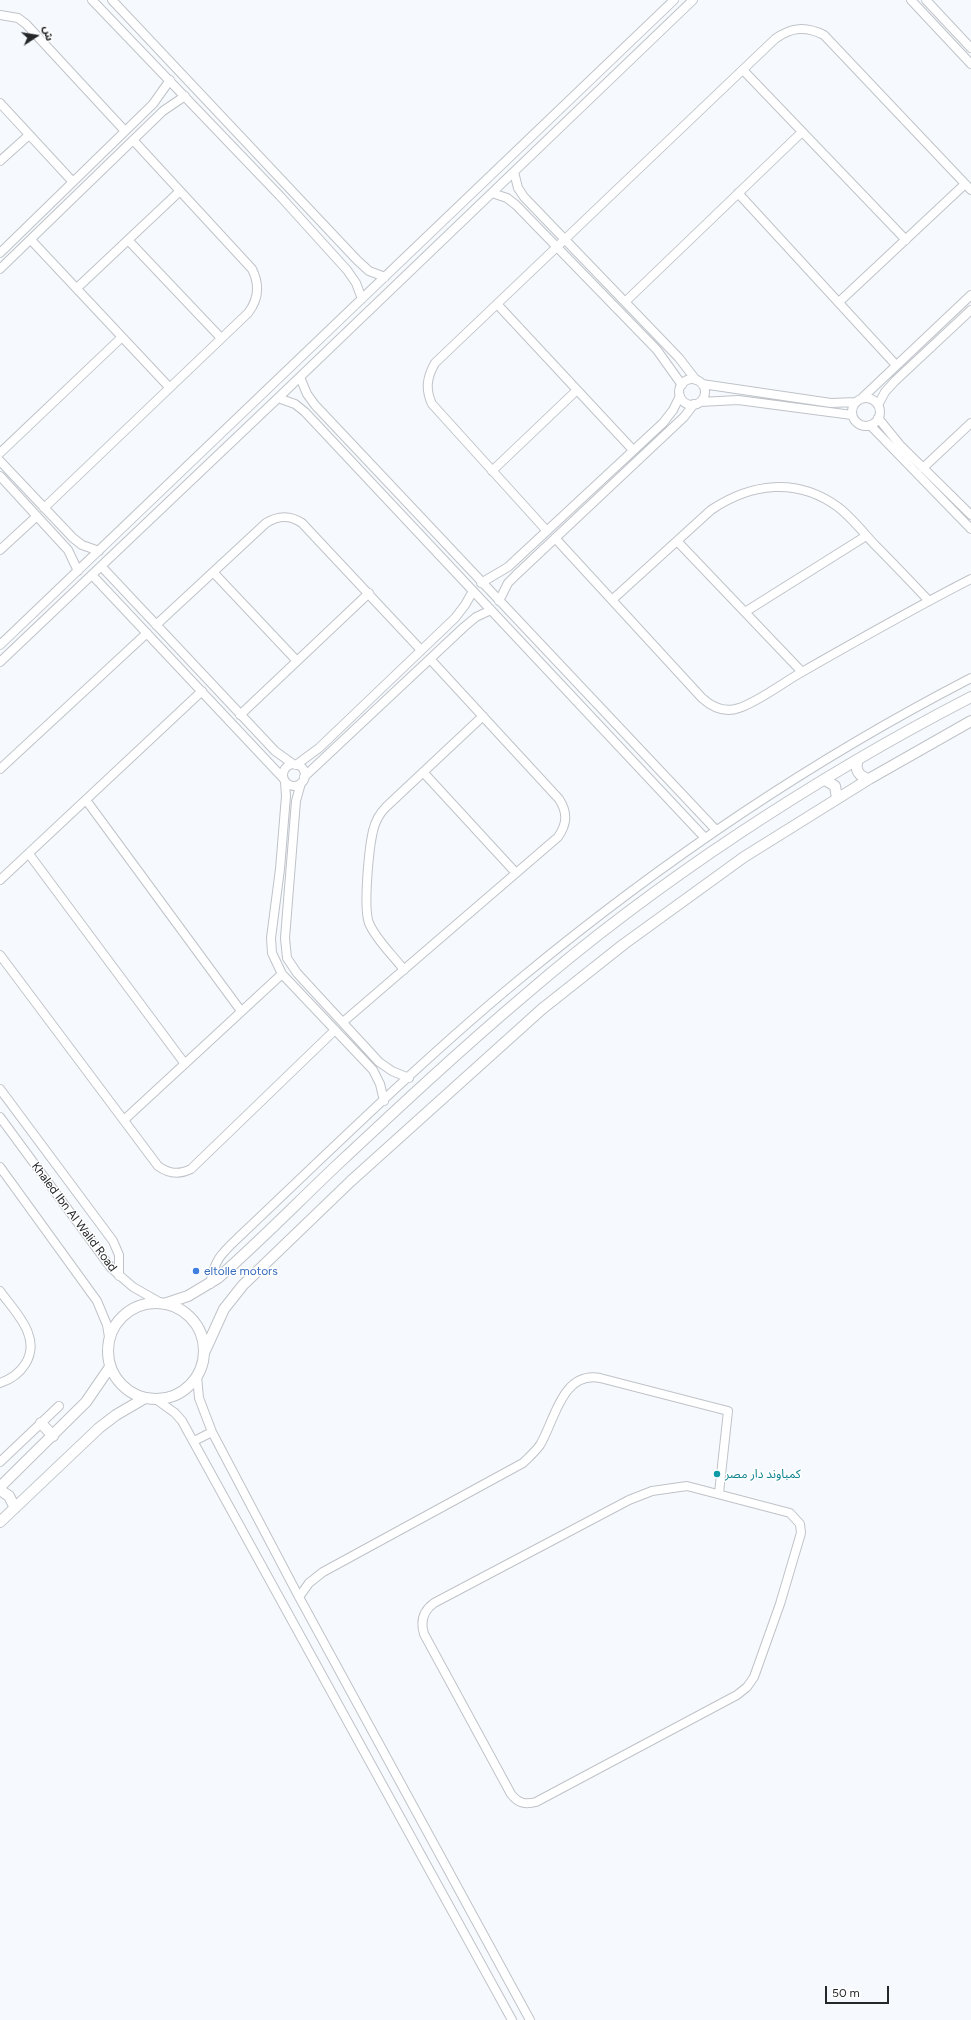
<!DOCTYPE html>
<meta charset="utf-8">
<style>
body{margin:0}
#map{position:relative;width:971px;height:2020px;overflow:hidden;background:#f6fafe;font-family:Figtree,"Noto Sans Arabic",sans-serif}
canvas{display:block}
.north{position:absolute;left:16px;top:16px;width:40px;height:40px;-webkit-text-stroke:3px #fff;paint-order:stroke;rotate:78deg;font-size:11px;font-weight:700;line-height:16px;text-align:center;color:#262729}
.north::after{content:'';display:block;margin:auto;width:14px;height:18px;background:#262729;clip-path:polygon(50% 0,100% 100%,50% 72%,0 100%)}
.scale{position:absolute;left:825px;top:1986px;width:64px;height:18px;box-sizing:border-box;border:2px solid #262729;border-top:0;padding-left:5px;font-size:12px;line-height:14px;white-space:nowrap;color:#262729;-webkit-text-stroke:3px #fff;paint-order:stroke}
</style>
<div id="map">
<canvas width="971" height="2020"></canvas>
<div class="north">ش</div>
<div class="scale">50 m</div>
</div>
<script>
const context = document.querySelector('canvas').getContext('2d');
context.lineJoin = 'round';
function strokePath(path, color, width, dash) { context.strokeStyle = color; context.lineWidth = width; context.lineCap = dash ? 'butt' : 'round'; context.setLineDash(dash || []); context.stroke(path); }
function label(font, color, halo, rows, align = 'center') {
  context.font = font + ' Figtree,"Noto Sans Arabic",sans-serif'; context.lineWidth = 3; context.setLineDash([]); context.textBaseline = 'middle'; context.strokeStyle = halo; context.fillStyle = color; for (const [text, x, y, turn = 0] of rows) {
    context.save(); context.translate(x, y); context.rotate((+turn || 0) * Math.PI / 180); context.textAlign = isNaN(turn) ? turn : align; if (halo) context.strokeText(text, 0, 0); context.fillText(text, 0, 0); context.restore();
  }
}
const minor = new Path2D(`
 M92,0l188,196 67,74 9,13 6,16
 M112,0l245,260 12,11 16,6
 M911,0l60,64
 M926,0l45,48
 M0,15l18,3 8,6 99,107
 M743,70l163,170
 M0,103l73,79
 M0,161l29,-26
 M514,172l4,16 6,9 155,161 17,22
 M492,193l15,5 9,7 141,145 25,35
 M738,193l158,172
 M31,240l138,147
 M128,240l93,98
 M0,253l153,-149 17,-24
 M0,269l163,-158 22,-15
 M77,288l103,-97
 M625,302l177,-170
 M839,302l126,-118
 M497,304l136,146
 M300,377l7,17 8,11 401,425
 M679 392a13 13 0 1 1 26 0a13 13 0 1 1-26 0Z
 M702,384l129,19 25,-1
 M852 412a14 14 0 1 1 28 0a14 14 0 1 1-28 0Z
 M278,398l17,6 10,8 400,426
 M861,399l110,-104
 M700,402l38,-2 114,15
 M878,405l7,-13 10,-11 76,-71
 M878,418l22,27 71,70
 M870,425l101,104
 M0,453l122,-116
 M0,461l73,77 9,7 17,6
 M923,468l48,-45
 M492,471l85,-81
 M0,476l68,74 10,21
 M44,508l204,-195c11,-14 12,-28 4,-44l-119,-129
 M547,531l-115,-127c-7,-15 -5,-27 3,-41l340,-324c16,-12 31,-13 49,-4l147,155
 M555,538l147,160c11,10 23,15 37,10 19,-6 45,-26 63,-36 56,-32 112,-64 169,-93
 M677,541l125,131
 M0,550l37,-34
 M101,566l174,185 18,13
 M213,572l84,89
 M92,575l191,203
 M481,583l27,-16 155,-144 10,-13 7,-14
 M612,600l99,-90c40,-27 86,-33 127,-3 13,10 25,25 36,37 19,19 37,38 55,57
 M499,601l9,-18 8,-8 168,-158 10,-13
 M745,612l121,-76
 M156,625l110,-102c13,-8 24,-8 36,0l119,127
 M0,645l674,-645
 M0,662l278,-264 415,-398
 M240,715l129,-122
 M283 775a11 11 0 1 1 22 0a11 11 0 1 1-22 0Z
 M296,765l23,-17 136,-130 10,-13 8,-14
 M0,769l147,-136
 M423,772l93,101
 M304,777l160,-150 12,-10 15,-7
 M285,782l1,14 -6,73 -9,69 1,15 10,21 91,96 7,14 4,17
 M301,783l-5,18 -11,137 2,20 10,15 82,89 13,9 17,7
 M86,800l155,211
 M29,854l156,210
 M0,880l202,-189
 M0,955l158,211c11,8 21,9 33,3l144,-139
 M404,970c-11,-15 -28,-30 -35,-47 -6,-15 0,-75 4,-92 2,-9 7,-18 13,-24l97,-91
 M343,1022l215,-185c9,-13 10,-24 1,-38l-129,-140
 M0,1089l113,152 6,14v21
 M0,1117l111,151 22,19 28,16
 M124,1120l158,-146
 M0,1167l97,134 10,24 2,12
 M210,1284c5,-26 12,-31 31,-49 92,-87 182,-176 280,-257 139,-115 289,-217 450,-300
 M0,1291c9,13 23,27 28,42 9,23 -7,43 -28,50
 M197,1376l2,22 13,34 87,165 231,423
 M157,1400l18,13 7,8 330,599
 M194,1441l18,-9
 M0,1462l59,-56
 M687,1486l103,27 10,11 1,9 -21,71 -26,73 -7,10 -10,8 -201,107c-11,3 -18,1 -25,-8l-87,-160c-4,-13 -1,-23 10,-31l195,-103 23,-9z
 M299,1597l10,-14 14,-11 200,-109c6,-6 12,-11 17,-18 15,-25 22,-74 60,-67l128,33 -9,82`);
const major = new Path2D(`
 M858,760c-4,9 1,17 11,19
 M825,780l10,6 2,12
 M108 1351a48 48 0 1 1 96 0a48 48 0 1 1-96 0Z
 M164,1304l24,-8 30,-18c41,-36 79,-75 118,-112 62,-58 124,-116 189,-171 132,-114 291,-218 446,-298
 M204,1353l20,-44 19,-24 108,-104 191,-172 82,-65 120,-87 125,-78 102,-58
 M41,1423l12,13
 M0,1487l86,-85 24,-35
 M0,1490l9,6 6,12
 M0,1522l99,-94 17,-13 29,-17`);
const markers = [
 [196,1271,4,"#3f7fe0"],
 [717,1474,4,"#0f9aa8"]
];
const streetNames = [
 ["Khaled Ibn Al Walid Road",74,1217,53]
];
const shopNames = [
 ["eltolle motors",204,1271]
];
const cultureNames = [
 ["كمباوند دار مصر",725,1474]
];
strokePath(minor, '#bfc3c8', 10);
strokePath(major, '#bfc3c8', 12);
strokePath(minor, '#fff', 8);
strokePath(major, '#fff', 10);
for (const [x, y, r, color] of markers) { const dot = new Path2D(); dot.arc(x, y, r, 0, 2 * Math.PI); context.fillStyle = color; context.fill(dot); strokePath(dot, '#fff', 1.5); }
label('12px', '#262729', '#fff', streetNames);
label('12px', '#366cbe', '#fff', shopNames, 'left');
label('12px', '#0d838f', '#fff', cultureNames, 'left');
</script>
